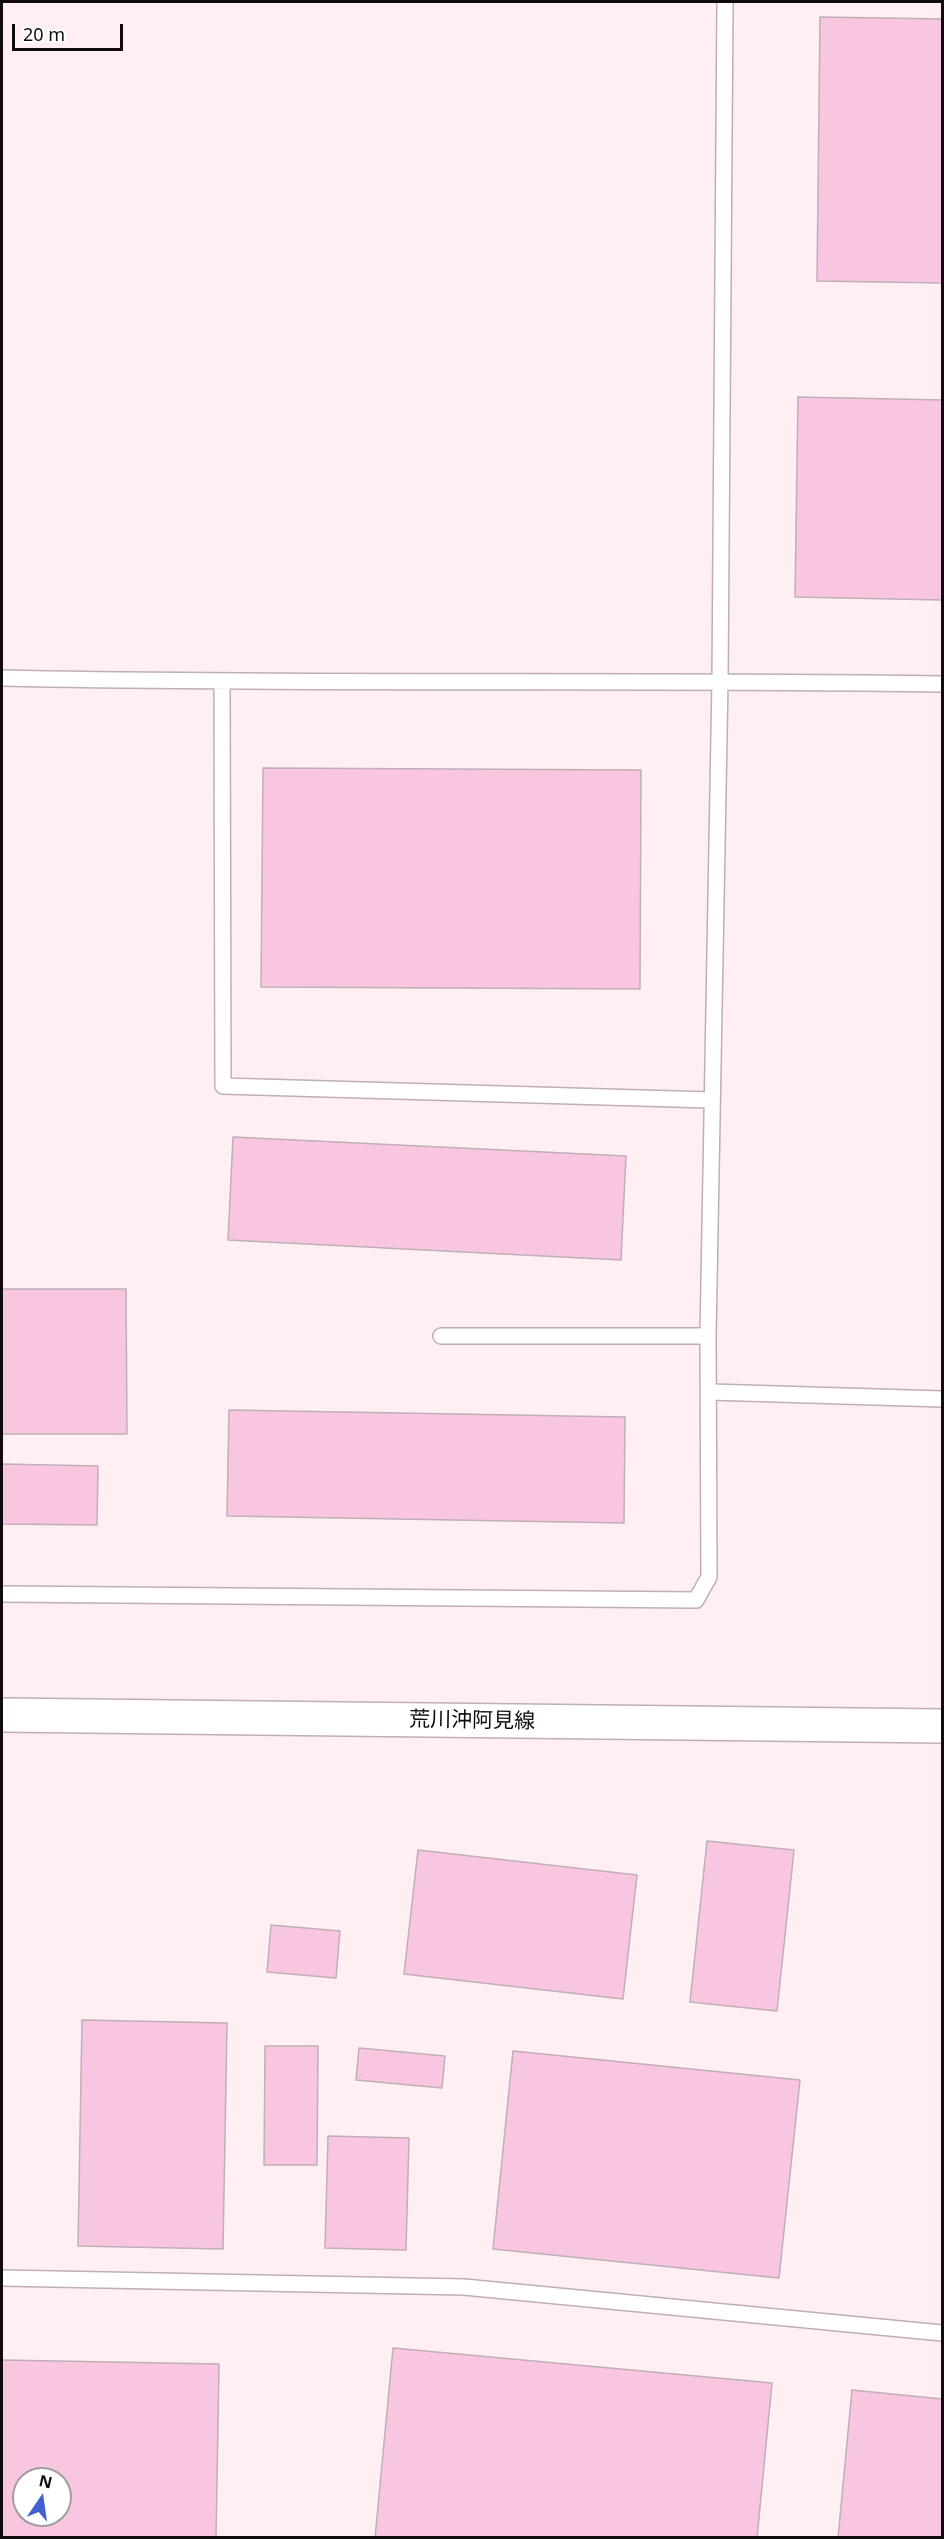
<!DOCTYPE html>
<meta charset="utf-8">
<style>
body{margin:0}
#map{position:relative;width:944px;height:2539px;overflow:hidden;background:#ffeff2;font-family:"Noto Sans",sans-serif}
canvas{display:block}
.frame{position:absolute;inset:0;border:3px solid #110b0d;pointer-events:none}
.north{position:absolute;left:12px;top:2467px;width:60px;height:60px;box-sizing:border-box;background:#fff;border:2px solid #a09d9e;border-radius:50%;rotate:13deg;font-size:16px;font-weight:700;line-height:24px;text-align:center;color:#110b0d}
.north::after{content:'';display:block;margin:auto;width:21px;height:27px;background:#4160d2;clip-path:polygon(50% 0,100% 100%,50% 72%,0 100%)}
.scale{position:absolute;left:12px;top:24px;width:111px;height:27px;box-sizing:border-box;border:3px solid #110b0d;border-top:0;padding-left:8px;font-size:18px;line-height:21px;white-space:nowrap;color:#110b0d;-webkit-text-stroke:4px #fff;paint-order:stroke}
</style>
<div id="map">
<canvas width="944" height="2539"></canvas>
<div class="frame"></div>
<div class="north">N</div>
<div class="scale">20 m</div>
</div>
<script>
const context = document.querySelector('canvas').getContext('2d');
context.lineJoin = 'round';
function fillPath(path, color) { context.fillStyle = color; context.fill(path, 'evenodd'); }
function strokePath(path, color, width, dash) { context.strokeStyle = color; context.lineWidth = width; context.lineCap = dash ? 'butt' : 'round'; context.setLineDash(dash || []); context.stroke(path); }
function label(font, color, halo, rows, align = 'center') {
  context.font = font + ' "Noto Sans","Noto Sans JP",sans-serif'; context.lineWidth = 4.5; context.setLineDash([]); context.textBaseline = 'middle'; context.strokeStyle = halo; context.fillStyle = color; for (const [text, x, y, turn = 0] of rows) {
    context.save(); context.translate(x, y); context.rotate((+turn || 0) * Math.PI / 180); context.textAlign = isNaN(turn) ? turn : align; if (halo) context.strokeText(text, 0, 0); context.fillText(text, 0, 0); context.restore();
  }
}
const building = new Path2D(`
 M820,17l122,2v264l-125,-2z
 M798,397l144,3v200l-147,-3z
 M263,768l378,2 -1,219 -379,-2z
 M233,1137l393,19 -5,104 -393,-20z
 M2,1289h124l1,145h-125z
 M229,1410l396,7 -1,106 -397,-7z
 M2,1464l96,2 -1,59 -95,-1z
 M707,1841l87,9 -17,161 -87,-9z
 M418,1850l219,25 -14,124 -219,-25z
 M271,1925l69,6 -4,47 -69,-6z
 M82,2020l145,3 -4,226 -145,-3z
 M265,2046h53l-1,119h-53z
 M359,2048l86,8 -3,32 -86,-8z
 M513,2051l287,29 -21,198 -286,-29z
 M328,2136l81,2 -3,112 -81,-2z
 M393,2348l379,35 -15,155h-382z
 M2,2360l217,4 -3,174h-214zM24,2479h36v36h-36z
 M852,2390l90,9v139h-104z`);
const lane = new Path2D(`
 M2,678c313,7 627,1 940,6
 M222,683l1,403 487,14
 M441,1336h267
 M710,1392l232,7
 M2,1594l694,6 13,-23 -1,-241 12,-655 5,-679
 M2,2278l462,9 478,46`);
const secondary = new Path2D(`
 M2,1715l940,11`);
const streetNames = [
 ["荒川沖阿見線",472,1721,1]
];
fillPath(building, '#f8c6e1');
strokePath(building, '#bfafb7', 1.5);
strokePath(lane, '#c0aeb2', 18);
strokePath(secondary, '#c0aeb2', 36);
strokePath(lane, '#fff', 15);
strokePath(secondary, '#fff', 33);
label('21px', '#110b0d', '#fff', streetNames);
</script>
